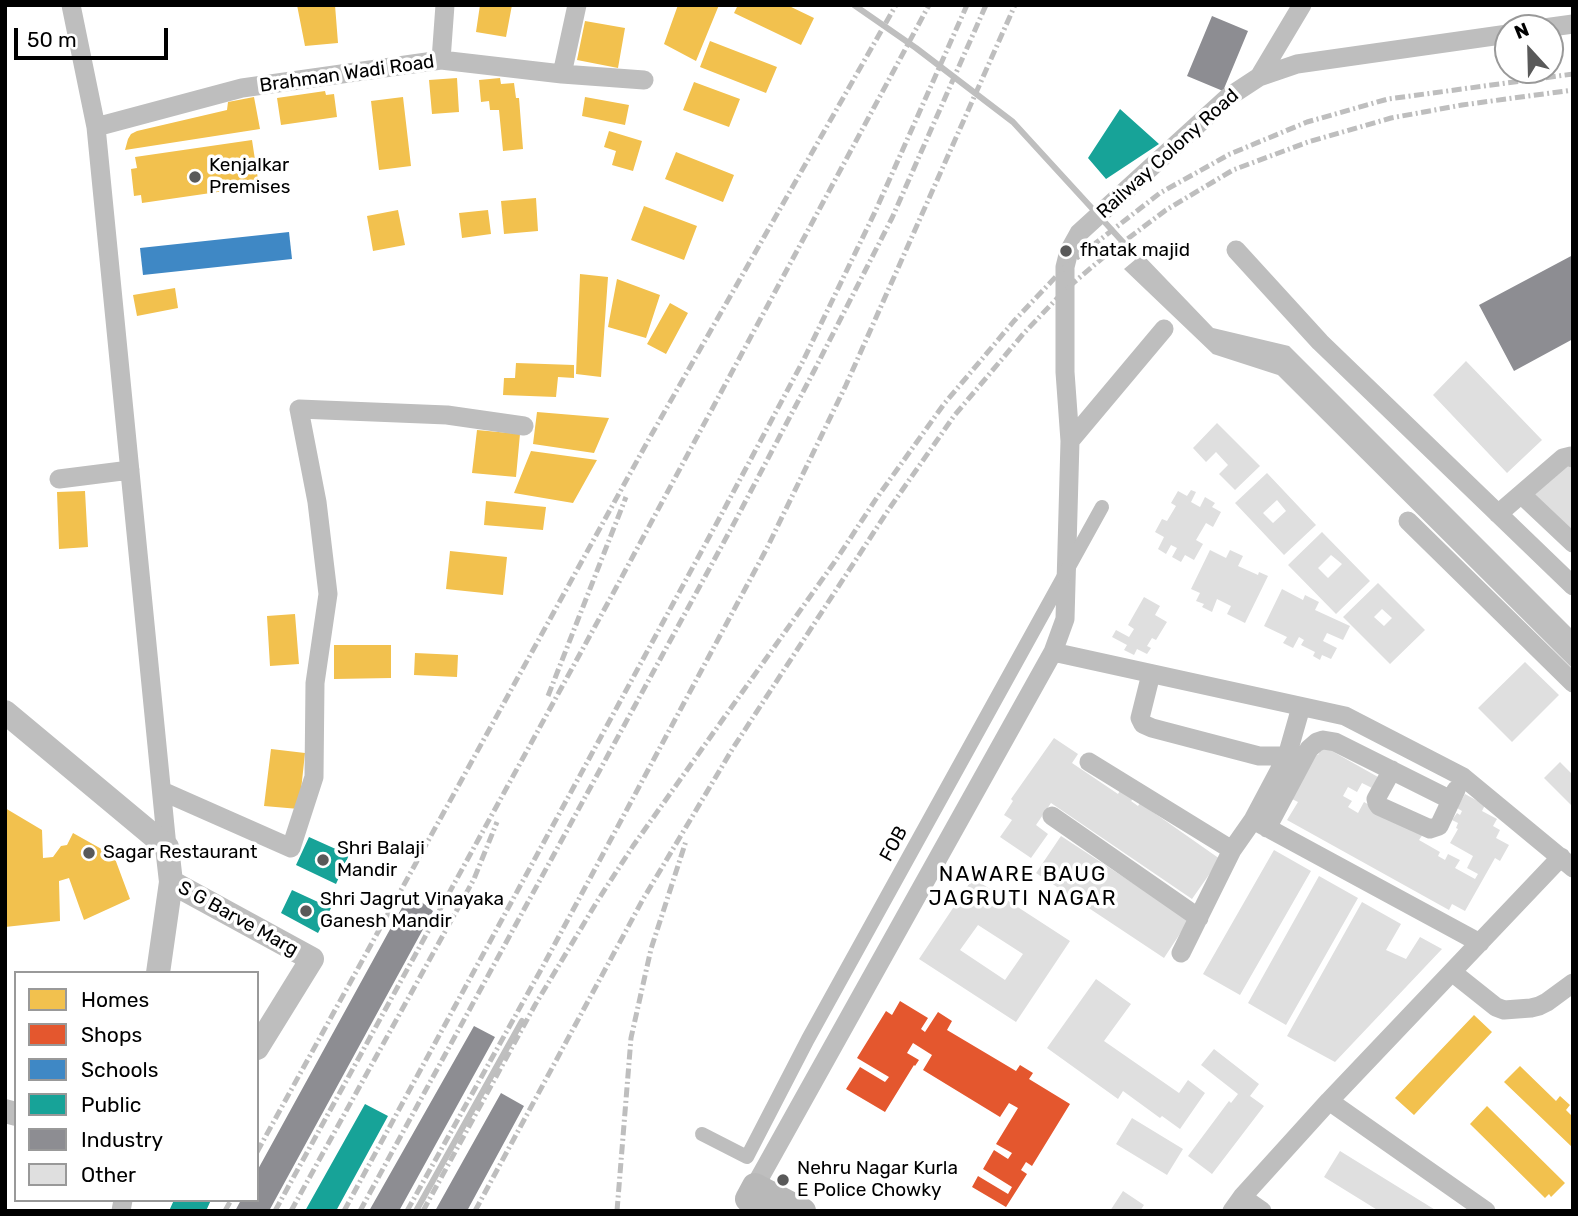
<!DOCTYPE html>
<html>
<head>
<meta charset="utf-8">
<style>
	body { margin:0 }
	#map { position:relative; width:1578px; height:1216px; overflow:hidden; background:#fff; font-family:Rubik,sans-serif }
	canvas { display:block }
	.frame { position:absolute; inset:0; border:7px solid #000; pointer-events:none }
	.legend { position:absolute; left:14px; top:971px; width:245px; height:231px; box-sizing:border-box; background:#fff; border:2px solid #999; margin:0; padding:9px 12px; list-style:none; font-size:21px; color:#000 }
	.legend li { display:flex; align-items:center; gap:14px; height:35px }
	.legend b { width:35px; border:2px solid #999 }
	.north { position:absolute; left:1494px; top:14px; width:70px; height:70px; box-sizing:border-box; background:#fff; border:2px solid #999; border-radius:50%; rotate:338deg; font-size:19px; font-weight:700; line-height:28px; text-align:center; color:#000 }
	.north::after { content:''; display:block; margin:auto; width:24px; height:32px; background:#595959; clip-path:polygon(50% 0,100% 100%,50% 72%,0 100%) }
	.scale { position:absolute; left:14px; top:28px; width:154px; height:32px; box-sizing:border-box; border:4px solid #000; border-top:0; padding-left:9px; font-size:21px; line-height:24px; white-space:nowrap; color:#000; -webkit-text-stroke:5px #fff; paint-order:stroke }
</style>
</head>
<body>
<div id="map">
<canvas width="1578" height="1216"></canvas>
<div class="frame"></div>
<ul class="legend">
<li><b style="height:19px;background:#f2c14e"></b>Homes</li>
<li><b style="height:19px;background:#e4572e"></b>Shops</li>
<li><b style="height:19px;background:#3f88c5"></b>Schools</li>
<li><b style="height:19px;background:#17a398"></b>Public</li>
<li><b style="height:19px;background:#8d8d92"></b>Industry</li>
<li><b style="height:19px;background:#dfdfdf"></b>Other</li>
</ul>
<div class="north">N</div>
<div class="scale">50 m</div>
</div>
<script>
const c = document.querySelector('canvas').getContext('2d');
c.lineJoin = 'round';
function fillPath(path, color) {
  c.fillStyle = color;
  c.fill(path, 'evenodd');
}
function shape(rows) {
  const path = new Path2D();
  for (const r of rows) {
    path.moveTo(r[0], r[1]);
    for (let i = 2; i < r.length; i += 2) path.lineTo(r[i], r[i + 1]);
  }
  return path;
}
function strokePath(path, color, width, dash) {
  c.strokeStyle = color;
  c.lineWidth = width;
  c.lineCap = dash ? 'butt' : 'round';
  c.setLineDash(dash || []);
  c.stroke(path);
}
function label(font, color, halo, rows, align = 'center') {
  c.font = font + ' Rubik,sans-serif';
  c.lineWidth = 7;
  c.setLineDash([]);
  c.textBaseline = 'middle';
  c.strokeStyle = halo;
  c.fillStyle = color;
  for (const [text, x, y, turn = 0] of rows) {
    c.save();
    c.translate(x, y);
    c.rotate((+turn || 0) * Math.PI / 180);
    c.textAlign = isNaN(turn) ? turn : align;
    if (halo) c.strokeText(text, 0, 0);
    c.fillText(text, 0, 0);
    c.restore();
  }
}
const water = shape([
	[1142,254,1213,328,1289,346,1573,630,1573,669,1278,375,1213,354,1124,269]
]);
const homes = shape([
	[297,5,335,5,338,43,305,46],
	[480,5,512,5,506,37,476,32],
	[678,5,719,5,696,61,664,44],
	[738,5,787,5,814,18,801,45,734,13],
	[585,21,625,28,618,68,577,60],
	[710,41,777,67,766,93,700,67],
	[457,78,459,112,432,114,429,80],
	[500,78,501,84,514,83,516,98,519,98,523,149,503,151,499,110,490,110,489,101,481,102,479,80],
	[694,82,740,99,729,127,683,110],
	[325,91,326,95,334,94,337,117,281,125,277,98],
	[254,97,260,129,125,150,128,139,131,134,137,131,227,110,228,102],
	[403,97,411,166,379,170,371,101],
	[585,97,629,105,625,125,582,116],
	[609,131,642,141,633,171,612,165,616,151,604,147],
	[252,140,259,186,142,203,141,195,134,196,131,169,137,168,135,157],
	[676,152,734,175,723,202,665,179],
	[536,198,538,231,504,234,501,201],
	[644,206,697,226,684,260,631,240],
	[398,210,405,245,373,251,367,216],
	[488,210,491,234,462,238,459,213],
	[580,274,608,277,601,377,576,374],
	[617,279,660,295,646,338,608,327],
	[175,288,178,308,137,316,133,295],
	[670,303,688,313,666,354,647,344],
	[516,363,574,365,574,378,558,377,556,397,503,395,504,378,515,378],
	[537,412,609,418,594,453,533,444],
	[477,430,520,434,516,477,472,473],
	[531,451,597,460,573,503,514,493],
	[85,491,88,547,59,549,57,492],
	[486,501,546,507,543,530,484,525],
	[450,551,507,557,503,595,446,589],
	[295,614,299,664,270,666,267,616],
	[334,645,391,645,391,678,334,679],
	[415,653,458,655,457,677,414,675],
	[271,749,305,753,299,809,264,806],
	[5,808,42,830,43,858,53,857,61,846,67,845,73,833,114,856,130,899,84,920,69,878,59,881,60,921,5,927],
	[1474,1015,1492,1032,1414,1115,1395,1098],
	[1520,1066,1556,1101,1560,1096,1570,1105,1566,1110,1573,1117,1573,1148,1504,1082],
	[1487,1106,1565,1183,1551,1197,1549,1194,1545,1198,1470,1124]
]);
const shops = shape([
	[900,1001,928,1018,921,1029,925,1032,938,1012,952,1021,947,1030,1016,1071,1020,1065,1033,1073,1029,1079,1070,1104,1032,1166,1026,1162,1021,1170,1027,1174,1006,1207,972,1187,978,1176,1008,1194,1012,1187,983,1169,994,1150,1008,1159,1012,1153,996,1144,1018,1108,1009,1103,1000,1117,923,1070,932,1055,913,1043,907,1053,919,1060,915,1066,914,1065,885,1112,846,1089,860,1067,885,1082,889,1077,857,1058,886,1011,892,1015]
]);
const schools = shape([
	[289,232,292,259,143,275,140,248]
]);
const public = shape([
	[1120,109,1159,144,1106,179,1088,158],
	[309,837,349,855,336,884,296,865],
	[292,890,331,908,318,933,281,913],
	[365,1104,388,1116,336,1211,305,1211],
	[174,1200,211,1200,206,1211,169,1211]
]);
const industry = shape([
	[1212,16,1248,31,1223,91,1187,76],
	[1573,255,1573,339,1514,371,1479,305],
	[410,893,433,911,269,1211,235,1211,241,1200,257,1200,257,1171],
	[474,1026,495,1037,399,1211,369,1211],
	[501,1093,524,1106,467,1211,435,1211]
]);
const stream = shape([
	[854,5,916,48,1013,122,1143,264],
	[416,1211,522,1021]
]);
const building = shape([
	[1466,361,1542,440,1507,473,1433,395],
	[1217,423,1260,466,1235,490,1219,474,1228,465,1216,452,1206,462,1193,448],
	[1567,462,1573,468,1573,534,1532,495],
	[1267,473,1316,525,1284,555,1235,503],
	[1277,500,1286,511,1273,523,1263,513],
	[1191,490,1196,492,1191,502,1200,507,1205,497,1215,503,1212,507,1221,512,1213,527,1206,523,1196,540,1203,544,1194,560,1185,555,1181,562,1172,557,1177,548,1171,545,1166,554,1158,549,1164,537,1155,532,1162,519,1167,521,1176,506,1171,503,1178,491,1187,496],
	[1322,532,1370,581,1336,614,1288,565],
	[1331,555,1342,564,1328,578,1318,568],
	[1210,550,1226,558,1230,550,1243,556,1238,566,1258,575,1259,572,1268,576,1245,623,1227,614,1231,606,1217,599,1212,612,1202,607,1204,604,1196,601,1200,593,1191,589],
	[1378,583,1425,630,1390,664,1343,617],
	[1382,609,1392,618,1384,626,1374,617],
	[1282,589,1303,600,1305,595,1319,602,1315,610,1350,626,1343,640,1327,633,1323,641,1337,648,1331,659,1322,655,1320,660,1313,656,1315,652,1301,645,1304,640,1299,637,1293,648,1283,643,1287,637,1264,626],
	[1144,597,1160,606,1155,615,1167,622,1156,640,1152,638,1147,646,1151,648,1147,654,1137,649,1134,655,1124,650,1127,645,1112,637,1116,630,1129,637,1134,629,1128,625],
	[1525,662,1559,695,1512,742,1478,708],
	[1054,738,1078,754,1072,763,1118,794,1121,789,1134,798,1131,801,1138,806,1140,803,1220,859,1192,899,1051,803,1036,825,1048,834,1031,858,1000,837,1012,820,1004,815,1013,801,1011,799],
	[1323,746,1378,777,1372,788,1362,783,1357,792,1348,787,1343,796,1352,801,1348,807,1358,813,1364,802,1423,834,1419,840,1440,852,1438,856,1445,860,1448,854,1460,860,1455,868,1475,879,1478,874,1467,868,1473,856,1450,843,1458,829,1456,828,1458,823,1452,820,1457,813,1460,815,1462,811,1457,808,1465,794,1485,805,1482,811,1497,819,1493,826,1500,830,1496,838,1509,845,1500,861,1495,858,1465,911,1452,904,1449,910,1287,820,1298,802,1292,799,1312,752,1318,755],
	[1560,762,1573,775,1573,807,1544,778],
	[1061,836,1189,920,1164,958,1036,873],
	[1274,850,1311,871,1240,995,1203,974],
	[1319,876,1358,898,1286,1025,1248,1003],
	[973,878,1070,941,1016,1022,919,959],
	[978,925,1023,954,1005,980,960,950],
	[1362,902,1401,924,1386,950,1406,959,1420,937,1442,949,1335,1062,1287,1036],
	[1096,979,1131,1004,1104,1041,1179,1093,1188,1080,1205,1093,1180,1129,1162,1116,1160,1118,1123,1091,1118,1099,1047,1048],
	[1214,1049,1259,1084,1250,1096,1264,1106,1212,1174,1188,1156,1229,1101,1231,1103,1238,1094,1201,1065],
	[1132,1118,1183,1149,1167,1175,1116,1144],
	[1340,1151,1437,1211,1379,1211,1324,1177],
	[1123,1191,1144,1205,1140,1211,1110,1211]
]);
const minor = shape([
	[71,5,96,127,167,847],
	[1544,28,1573,24],
	[441,60,445,5],
	[562,74,577,5],
	[1259,77,1302,5],
	[96,127,242,88,441,60,562,74,644,80],
	[1236,250,1320,342,1573,586],
	[1070,441,1164,329],
	[59,479,130,470],
	[1521,494,1573,543],
	[1498,514,1563,458,1571,456,1573,458],
	[1408,521,1573,683],
	[1053,652,1345,716,1463,777,1573,868],
	[1151,674,1140,718,1143,724,1152,728,1259,756,1287,756],
	[1089,762,1232,850],
	[1392,770,1376,799,1377,803,1379,806,1430,829,1439,826,1456,790],
	[162,791,291,848,314,777,315,683,328,594,317,502,299,409,447,415,524,426],
	[1052,816,1199,918],
	[1253,820,1480,943],
	[1267,828,1309,749,1317,742,1323,740,1335,742,1451,800],
	[1181,953,1232,850,1253,820,1287,756,1301,707],
	[1452,972,1496,1007,1504,1010,1531,1008,1539,1006,1547,1002,1573,983],
	[1329,1101,1486,1211],
	[755,1186,1053,652,1065,619,1070,441,1065,372,1065,267,1069,251,1079,233,1227,98,1259,77,1297,64,1508,34],
	[1242,1197,1262,1211],
	[121,1211,123,1200],
	[1232,1211,1242,1197,1329,1101,1561,857]
]);
const tertiary = shape([
	[5,712,167,847,171,882,158,973],
	[171,882,312,959,257,1048],
	[5,1111,16,1114]
]);
const secondary = shape([
	[770,1211,748,1199,755,1186,803,1211]
]);
const rail = shape([
	[548,696,626,497],
	[257,1152,649,439,896,5],
	[225,1211,231,1200],
	[275,1211,610,599,929,5],
	[291,1211,474,879,497,822],
	[344,1211,720,517,803,361,875,212,967,5],
	[360,1211,732,527,815,369,892,218,986,5],
	[407,1211,543,966,767,548,846,385,1015,5],
	[423,1211,535,1005,598,900,633,846,836,560,876,499,944,404,1014,321,1065,267,1160,193,1230,154,1307,122,1388,99,1573,74],
	[475,1211,642,901,733,748,889,509,954,416,1024,333,1065,290,1106,255,1166,210,1233,170,1308,142,1391,118,1462,105,1573,90],
	[617,1211,631,1038,651,949,686,841]
]);
const pedestrianBridge = shape([
	[702,1134,747,1157,808,1039,1102,507]
]);
const markers = [
	[195,177,7,"#595959"],
	[1066,251,7,"#595959"],
	[89,853,7,"#595959"],
	[323,860,7,"#595959"],
	[306,911,7,"#595959"],
	[783,1180,7,"#595959"]
];
const streetNames = [
	["Brahman Wadi Road",347,74,-8],
	["Railway Colony Road",1168,154,-42],
	["FOB",894,844,-61],
	["S G Barve Marg",238,919,29]
];
const poiNames = [
	["Kenjalkar",209,166],
	["Premises",209,188],
	["fhatak majid",1080,251],
	["Shri Balaji",337,849],
	["Mandir",337,871],
	["Sagar Restaurant",103,853],
	["Shri Jagrut Vinayaka",320,900],
	["Ganesh Mandir",320,922],
	["Nehru Nagar Kurla",797,1169],
	["E Police Chowky",797,1191]
];
const neighbourhoodNames = [
	["NAWARE BAUG",1023,875],
	["JAGRUTI NAGAR",1023,899]
];
fillPath(water, '#bfbfbf');
fillPath(homes, '#f2c14e');
fillPath(shops, '#e4572e');
fillPath(schools, '#3f88c5');
fillPath(public, '#17a398');
fillPath(industry, '#8d8d92');
strokePath(stream, '#bfbfbf', 6);
fillPath(building, '#dfdfdf');
strokePath(minor, '#bebebe', 19);
strokePath(tertiary, '#bebebe', 24);
strokePath(secondary, '#b8b8b8', 26);
strokePath(rail, '#bebebe', 5, [10, 3.5, 2, 3.5]);
strokePath(pedestrianBridge, '#bebebe', 14);
for (const [x, y, r, color] of markers) {
  const dot = new Path2D();
  dot.arc(x, y, r, 0, 2 * Math.PI);
  c.fillStyle = color;
  c.fill(dot);
  strokePath(dot, '#fff', 2.5);
}
label('19px', '#000', '#fff', streetNames);
label('19px', '#000', '#fff', poiNames, 'left');
c.letterSpacing = '2px';
label('21px', '#000', '#fff', neighbourhoodNames);
c.letterSpacing = '0px';
</script>
</body>
</html>
